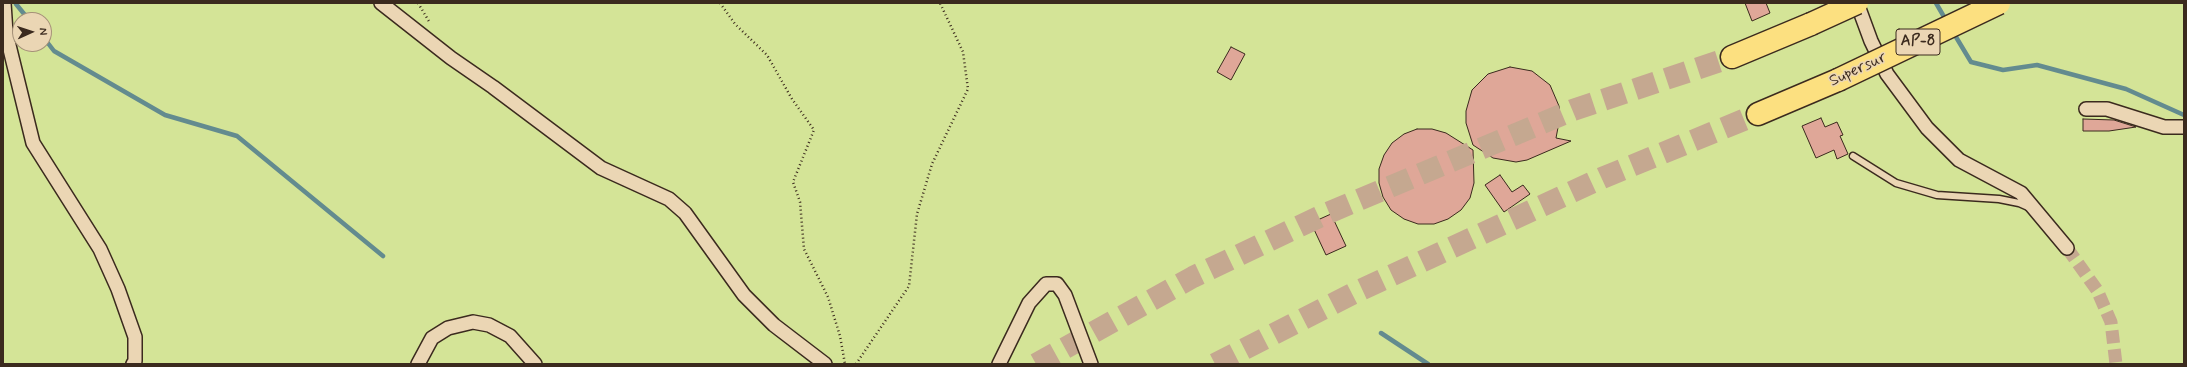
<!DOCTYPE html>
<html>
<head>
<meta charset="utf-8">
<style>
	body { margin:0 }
	#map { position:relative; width:2187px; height:367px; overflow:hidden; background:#e7c8ac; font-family:Mynerve,sans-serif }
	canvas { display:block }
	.frame { position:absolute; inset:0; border:4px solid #3b2a1e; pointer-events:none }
	.north { position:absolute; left:12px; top:12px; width:40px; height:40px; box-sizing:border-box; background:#ebd6b4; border:1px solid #a59178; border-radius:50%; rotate:87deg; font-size:11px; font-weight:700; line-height:16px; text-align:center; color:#3b2a1e }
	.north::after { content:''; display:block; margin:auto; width:14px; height:18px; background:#3b2a1e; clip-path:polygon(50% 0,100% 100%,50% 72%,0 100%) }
</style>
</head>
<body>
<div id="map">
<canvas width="2187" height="367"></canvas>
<div class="frame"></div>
<div class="north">N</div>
</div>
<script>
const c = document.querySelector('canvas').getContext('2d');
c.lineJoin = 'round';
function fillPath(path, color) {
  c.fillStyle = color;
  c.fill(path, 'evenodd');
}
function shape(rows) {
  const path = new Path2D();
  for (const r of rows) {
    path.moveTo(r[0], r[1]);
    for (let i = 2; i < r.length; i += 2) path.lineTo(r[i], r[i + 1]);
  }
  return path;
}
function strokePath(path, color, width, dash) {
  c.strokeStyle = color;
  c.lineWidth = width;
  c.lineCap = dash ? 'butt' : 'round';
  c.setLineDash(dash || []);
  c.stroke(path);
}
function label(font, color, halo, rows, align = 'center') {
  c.font = font + ' Mynerve,sans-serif';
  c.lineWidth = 3;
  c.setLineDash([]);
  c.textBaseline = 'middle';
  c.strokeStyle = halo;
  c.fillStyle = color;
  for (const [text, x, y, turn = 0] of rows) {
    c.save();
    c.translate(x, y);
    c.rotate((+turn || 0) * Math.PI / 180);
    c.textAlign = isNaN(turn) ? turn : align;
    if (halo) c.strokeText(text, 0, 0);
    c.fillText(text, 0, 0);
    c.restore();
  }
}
const green = shape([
	[3,3,2184,3,2184,364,3,364],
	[20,20,44,20,44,44,20,44]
]);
const stream = shape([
	[1936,3,1947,22],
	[16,4,29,20],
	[1953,32,1971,62,2003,70,2037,65,2126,89,2184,115],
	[44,38,54,51,165,115,237,136,383,256],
	[1381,333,1428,364]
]);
const building = shape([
	[1745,3,1766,3,1770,13,1752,21,1745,3],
	[1231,47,1245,54,1231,80,1217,72,1231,47],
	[1510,67,1532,71,1550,85,1559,106,1560,117,1556,138,1571,141,1527,160,1516,162,1493,158,1473,145,1466,123,1466,111,1472,90,1488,74,1510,67],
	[1821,118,1825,127,1837,122,1843,135,1840,136,1848,154,1837,159,1834,150,1816,158,1802,126,1821,118],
	[2083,119,2114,120,2136,127,2109,131,2083,131,2083,119],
	[1417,129,1432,129,1446,133,1473,150,1474,183,1470,198,1461,210,1448,219,1434,224,1418,224,1404,219,1391,210,1383,197,1379,183,1379,169,1384,155,1392,143,1404,134,1417,129],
	[1500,175,1512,192,1523,185,1530,194,1504,212,1485,185,1500,175],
	[1331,214,1346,246,1326,255,1311,223,1331,214]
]);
const streetTunnel = shape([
	[2067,248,2097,290,2111,322,2116,364]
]);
const highwayTunnel = shape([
	[1036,364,1193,277,1323,215,1573,110,1732,57],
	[1215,364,1356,292,1602,178,1758,114]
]);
const path = shape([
	[418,3,430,23],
	[720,3,735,24,767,55,792,99,814,130,793,182,800,202,804,249,828,297,840,336,845,364],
	[856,364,909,286,917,214,932,164,968,89,963,52,940,3]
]);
const lane = shape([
	[1853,156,1896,183,1937,195,1999,199,2019,203,2028,207]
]);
const street = shape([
	[4,3,6,33,33,143,100,249,118,289,135,337,135,361,133,364],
	[381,3,451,58,493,87,601,168,669,199,685,213,744,295,774,325,825,364],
	[1857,3,1871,41,1887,74,1927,128,1959,160,2021,193,2067,248],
	[2086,109,2107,109,2164,127,2184,127],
	[418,364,432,338,448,328,473,322,489,325,510,336,535,364],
	[999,364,1029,303,1046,284,1057,284,1065,295,1091,364]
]);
const highway = shape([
	[1732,57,1811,24],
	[1758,114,1838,80]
]);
const highwayBridge = shape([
	[1811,24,1857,3],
	[1838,80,1999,3]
]);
const shields = [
	[1918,42,44]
];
const shieldNames = [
	["AP-8",1918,42]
];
const streetNames = [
	["Supersur",1858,70,-25]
];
fillPath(green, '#d4e497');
strokePath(stream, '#638b8f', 4.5);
fillPath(building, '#dfa798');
strokePath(building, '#3b2a1e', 1);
strokePath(streetTunnel, '#c5a890', 13, [13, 6]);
strokePath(highwayTunnel, '#c5a890', 22, [22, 11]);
strokePath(lane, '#3b2a1e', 9);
strokePath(street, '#3b2a1e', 16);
strokePath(highway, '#3b2a1e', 25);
strokePath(path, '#3b2a1e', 2.5, [1, 3]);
strokePath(lane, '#ebd6b4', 6);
strokePath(street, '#ebd6b4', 13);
strokePath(highway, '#fce080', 22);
strokePath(highwayBridge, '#3b2a1e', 25, []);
strokePath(highwayBridge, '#fce080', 22);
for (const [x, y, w] of shields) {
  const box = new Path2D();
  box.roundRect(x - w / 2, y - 13, w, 26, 3);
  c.fillStyle = '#ebd6b4';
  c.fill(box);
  strokePath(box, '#3b2a1e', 1);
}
label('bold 15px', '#3b2a1e', null, shieldNames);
label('16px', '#3b2a1e', '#ebd6b4', streetNames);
</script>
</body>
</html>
